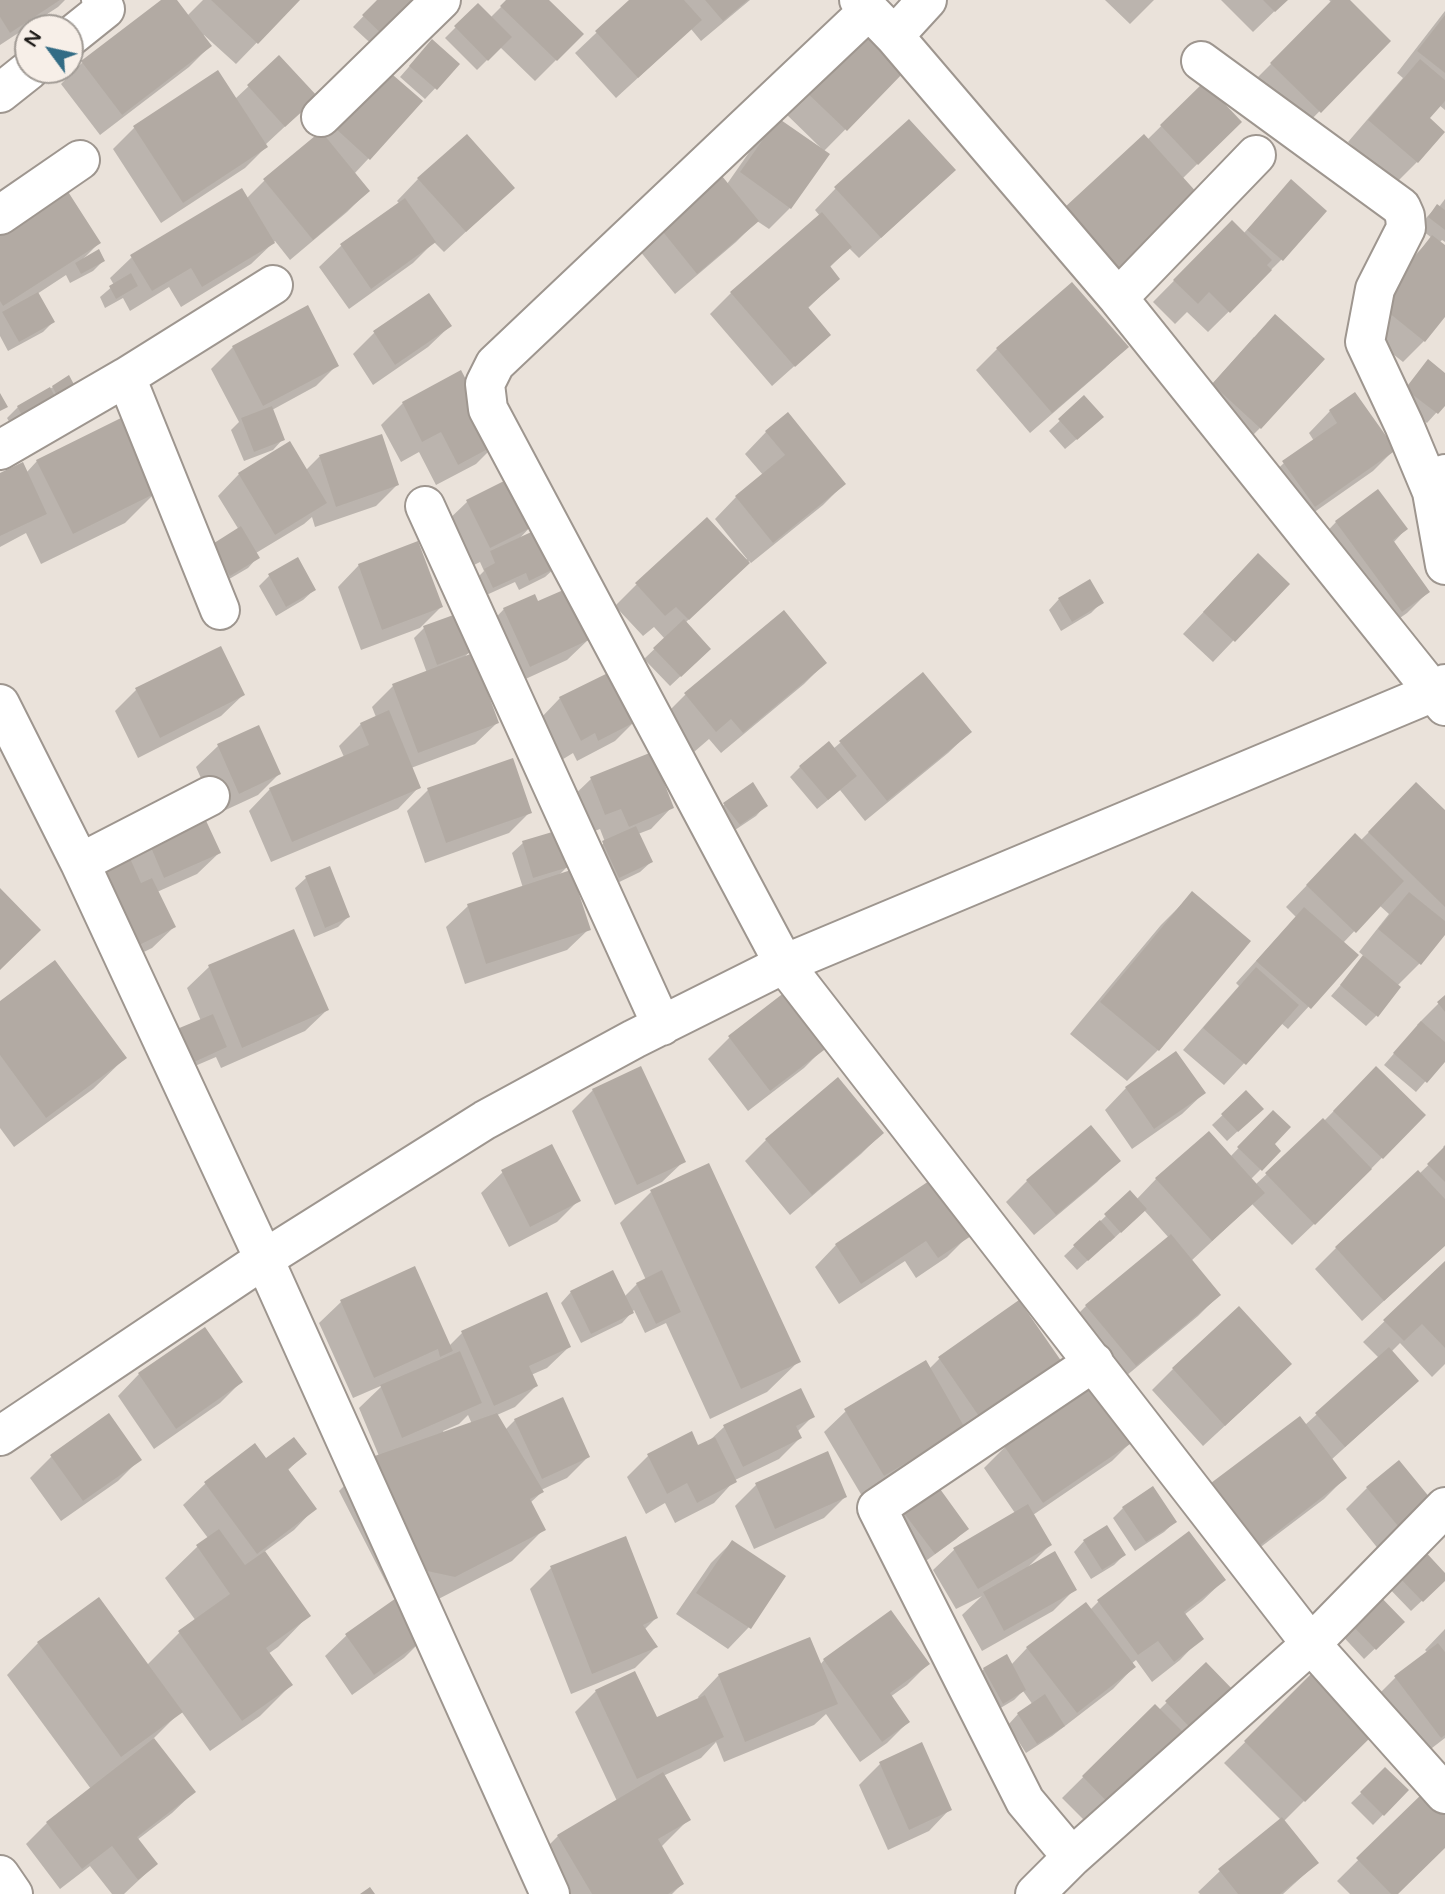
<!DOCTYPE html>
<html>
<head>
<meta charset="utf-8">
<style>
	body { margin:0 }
	#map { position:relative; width:1445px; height:1894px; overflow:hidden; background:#eae2da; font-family:"Varela Round",sans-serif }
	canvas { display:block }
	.north { position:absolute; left:14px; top:14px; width:70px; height:70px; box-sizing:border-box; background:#f7efe8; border:2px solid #a29c96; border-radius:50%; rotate:303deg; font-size:19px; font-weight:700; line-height:28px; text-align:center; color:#221f1c }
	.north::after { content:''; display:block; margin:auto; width:24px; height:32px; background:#336c85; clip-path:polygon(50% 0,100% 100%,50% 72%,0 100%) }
</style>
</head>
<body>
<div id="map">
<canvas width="1445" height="1894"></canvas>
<div class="north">N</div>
</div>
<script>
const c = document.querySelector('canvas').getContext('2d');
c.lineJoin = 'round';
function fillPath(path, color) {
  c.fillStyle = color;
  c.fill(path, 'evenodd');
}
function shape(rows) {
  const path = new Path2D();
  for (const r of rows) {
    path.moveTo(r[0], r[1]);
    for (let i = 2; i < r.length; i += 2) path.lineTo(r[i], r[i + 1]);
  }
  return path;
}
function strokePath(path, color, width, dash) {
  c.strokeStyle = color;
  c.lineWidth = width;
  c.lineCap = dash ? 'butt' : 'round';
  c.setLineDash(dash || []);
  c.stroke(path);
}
const shadow = shape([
	[0,0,65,0,58,7,0,45],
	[164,0,175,0,187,16,203,0,298,0,236,64,204,35,203,36,210,46,189,67,100,135,61,84,82,63],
	[379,0,409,0,379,51,353,27],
	[508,0,547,0,582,34,535,81,500,47,477,70,445,38,478,5,490,18],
	[631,0,750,0,701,41,691,29,616,98,575,53],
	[1105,0,1154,0,1130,24],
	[1221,0,1286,0,1253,32],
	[1329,0,1348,0,1389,41,1298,133,1250,85,1332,3],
	[1445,11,1445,110,1439,105,1427,118,1417,162,1396,183,1348,142,1403,78,1397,73],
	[861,31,903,71,823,152,790,208,769,229,757,221,736,242,675,294,635,245,727,184,757,141,778,120,821,148,783,111],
	[422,52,458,64,425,99,400,77],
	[279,58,294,118,265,145,266,147,245,168,161,223,113,149,134,128,235,99],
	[1204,84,1240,122,1182,179,1176,216,1097,288,1044,230,1147,140],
	[365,92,369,158,354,174,368,191,347,212,290,260,275,241,251,264,181,307,169,287,130,311,123,298,105,308,100,297,114,285,110,278,132,257,246,199,264,181,321,133,324,138],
	[418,179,513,188,444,252,434,242,413,263,349,309,319,267,341,246,400,204,397,201],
	[1291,182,1324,211,1281,260,1208,332,1187,312,1175,324,1153,302,1232,222,1243,234],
	[836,188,932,191,859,258,849,248,829,268,838,279,807,309,829,335,772,386,710,314,731,293,820,216,815,210],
	[1445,199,1445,242,1442,240,1439,243,1445,247,1445,314,1424,341,1403,362,1358,326,1411,259,1432,238,1419,228,1427,217,1437,206,1439,207],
	[0,230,99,243,82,260,103,261,93,271,70,283,66,275,37,294,53,322,43,332,8,351,0,336],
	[1072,284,1126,347,1105,368,1030,433,976,370,997,349],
	[429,295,450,326,428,347,373,385,353,354,374,333],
	[307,307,337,365,316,386,272,410,283,439,273,450,244,461,231,430,239,422,211,369,233,347],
	[1254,337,1260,428,1239,449,1192,407],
	[1428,362,1445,375,1445,403,1427,423,1396,400],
	[460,372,497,443,476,464,436,485,419,452,401,462,381,425,403,403],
	[69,378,49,411,15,432,7,418,18,407],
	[1084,398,1091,427,1065,449,1049,431],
	[1330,411,1394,450,1373,471,1293,527,1262,484,1284,463,1314,441,1309,433],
	[788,415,844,484,823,505,751,563,749,561,685,623,699,659,670,686,644,659,665,639,654,627,643,636,615,606,636,585,745,561,747,559,715,519,736,497,763,475,745,454,766,432],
	[381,436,397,485,376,506,315,527,312,517,304,524,256,553,258,557,248,568,219,585,202,557,239,530,218,496,239,474,306,470,319,457],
	[37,461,156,492,125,523,41,564,26,533,0,547,0,475,26,473],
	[509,480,532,525,519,539,556,567,545,577,519,590,515,582,482,597,474,581,484,571,480,562,468,568,445,523,467,502],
	[1336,522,1406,529,1393,543,1428,592,1407,613,1380,632,1315,544],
	[359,565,441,607,420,628,361,650,338,587],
	[269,576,314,590,303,600,276,616,259,586],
	[1236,577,1287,584,1213,662,1183,634],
	[1059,599,1101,603,1091,613,1061,631,1049,610],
	[536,604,589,639,567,660,508,687,483,631,504,609],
	[424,628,470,651,462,660,497,723,475,744,411,768,419,787,398,809,271,862,249,811,270,789,344,757,339,746,361,724,376,717,372,707,393,686,427,673,414,638],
	[825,663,804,684,721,753,709,739,694,752,664,716,685,695],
	[136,690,243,695,221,716,138,758,115,711],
	[560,698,636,720,615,741,577,761,573,753,560,761,539,720],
	[258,728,279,774,258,795,217,814,196,767,218,746],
	[970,732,948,753,865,821,840,790,817,809,790,777,800,767,833,749,840,743],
	[651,754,672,807,651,829,638,834,651,862,640,872,609,887,593,853,605,842,600,829,584,835,569,800,591,779],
	[1416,785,1445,813,1445,933,1419,964,1397,986,1376,1016,1366,1026,1331,996,1365,957,1359,952,1389,914,1379,905,1343,943,1356,955,1288,1029,1281,1023,1224,1085,1183,1050,1239,986,1236,983,1296,917,1286,907,1334,857,1360,841],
	[428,790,530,812,509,833,425,863,407,811],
	[725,804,766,805,756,816,729,834,714,814],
	[148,839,219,853,197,874,157,892,174,927,152,948,111,968,76,893],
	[523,843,567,867,559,875,589,929,567,950,465,984,446,927,468,906,523,888,512,853],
	[329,869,348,917,338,927,314,937,295,888,306,878],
	[1192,894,1249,941,1158,1050,1127,1081,1070,1034,1161,925],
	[293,931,327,1010,305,1031,221,1068,216,1057,181,1072,201,1021,187,988,209,967],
	[784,994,825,1047,804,1068,748,1111,708,1059,729,1038],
	[1445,997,1445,1059,1416,1092,1384,1065,1418,1026,1417,1025],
	[0,1003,125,1058,93,1089,14,1147,0,1128],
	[1176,1054,1204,1093,1182,1114,1132,1149,1105,1110,1126,1088],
	[1376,1068,1424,1115,1361,1179,1292,1245,1252,1204,1191,1261,1219,1295,1198,1316,1114,1386,1065,1327,1086,1306,1169,1238,1144,1210,1110,1242,1109,1241,1077,1270,1064,1256,1130,1193,1136,1200,1156,1179,1230,1157,1273,1112,1272,1144,1279,1151,1250,1180,1255,1185,1324,1121],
	[593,1090,684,1161,662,1182,615,1205,572,1111],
	[1246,1093,1251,1119,1227,1141,1212,1125],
	[882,1133,861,1154,790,1215,745,1161,766,1140],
	[1445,1145,1445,1245,1362,1321,1315,1269,1336,1248,1419,1174,1445,1149,1443,1147],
	[1118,1160,1097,1182,1034,1235,1006,1202,1027,1181],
	[503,1172,578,1201,557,1222,509,1247,481,1193],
	[651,1192,799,1361,767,1392,710,1419,666,1323,645,1333,634,1310,622,1323,581,1343,561,1303,571,1292,624,1297,637,1284,646,1280,620,1223],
	[968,1236,947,1257,916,1278,905,1261,839,1304,815,1267,836,1245],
	[1445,1263,1445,1364,1432,1377,1400,1343,1391,1352,1395,1402,1331,1460,1345,1478,1324,1499,1237,1565,1191,1505,1212,1484,1305,1425,1379,1358,1363,1342],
	[415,1268,449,1346,462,1333,569,1347,547,1368,531,1375,536,1386,515,1407,497,1415,505,1430,515,1420,588,1457,567,1478,541,1490,542,1492,530,1503,544,1529,512,1561,423,1607,425,1637,404,1658,352,1695,325,1656,347,1635,395,1600,339,1491,370,1460,379,1456,359,1408,383,1385,353,1398,319,1323,341,1302],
	[468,1415,472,1424,444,1433,443,1431,459,1424],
	[1018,1303,1062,1365,942,1449,862,1496,824,1432,846,1411,929,1369,939,1359],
	[1173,1369,1269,1385,1203,1446,1152,1390],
	[139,1374,241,1382,220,1403,154,1449,118,1396],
	[109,1416,139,1460,118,1481,61,1521,30,1478,51,1457],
	[813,1416,797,1432,800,1438,779,1459,735,1480,714,1503,675,1523,665,1503,646,1514,627,1477,648,1456,697,1447,709,1441,724,1427],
	[1134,1439,1112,1461,1033,1515,1050,1545,1028,1567,1075,1589,1053,1611,982,1651,962,1615,982,1596,956,1609,933,1570,955,1549,1015,1513,984,1468,1005,1447],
	[255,1446,266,1461,305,1454,287,1471,315,1508,294,1530,264,1552,309,1615,278,1647,268,1654,291,1685,260,1716,210,1751,181,1711,153,1739,194,1792,172,1813,137,1840,156,1864,124,1894,112,1894,90,1866,60,1889,26,1844,47,1823,91,1789,7,1675,38,1643,147,1665,179,1633,196,1621,165,1578,197,1547,208,1538,183,1505,205,1484],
	[756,1485,845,1497,824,1518,754,1549,735,1506],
	[1367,1488,1433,1504,1380,1551,1346,1509],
	[1123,1508,1175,1522,1164,1532,1135,1551,1113,1518],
	[901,1509,966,1529,956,1539,923,1563,891,1519],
	[1188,1534,1224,1580,1202,1601,1184,1615,1201,1638,1180,1660,1152,1682,1136,1660,1131,1664,1134,1667,1113,1689,1052,1736,1026,1753,1008,1725,1018,1714,1033,1705,1023,1691,1014,1700,992,1713,974,1679,984,1669,1011,1665,1027,1648,1090,1610,1098,1602],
	[1084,1541,1124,1555,1114,1565,1091,1579,1074,1552],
	[732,1542,749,1627,728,1649,676,1614,711,1563],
	[1421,1550,1445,1576,1445,1579,1411,1611,1385,1584],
	[551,1568,656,1618,644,1630,656,1647,635,1668,571,1694,530,1589],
	[1375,1593,1403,1622,1364,1659,1337,1630],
	[1445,1629,1445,1738,1419,1758,1374,1699,1396,1677,1428,1653,1425,1650],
	[824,1660,928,1664,907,1685,890,1697,908,1722,887,1743,860,1762,826,1714,814,1725,724,1762,716,1742,701,1758,663,1776,689,1819,661,1847,682,1884,672,1894,542,1894,527,1867,558,1836,617,1801,575,1712,596,1691,657,1720,699,1699,698,1697,719,1675,820,1665],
	[1206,1664,1234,1693,1097,1833,1062,1798,1155,1706,1159,1710],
	[1313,1675,1371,1734,1284,1821,1317,1863,1283,1894,1200,1894,1198,1892,1220,1871,1281,1820,1224,1763],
	[880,1764,950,1809,929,1831,888,1850,859,1785],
	[1385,1770,1407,1790,1373,1825,1351,1803],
	[1425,1794,1445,1814,1445,1846,1396,1894,1350,1894,1337,1881]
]);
const building = shape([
	[0,0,60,0,10,33,0,17],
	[161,0,177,0,212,46,122,115,81,61],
	[211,0,300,0,258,44],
	[377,0,412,0,422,10,390,42,362,15],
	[506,0,549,0,584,34,557,61,500,6],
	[629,0,684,0,702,20,638,78,595,31],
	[705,0,748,0,723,21],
	[1263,0,1288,0,1275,12],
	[1332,0,1350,0,1391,41,1321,113,1270,63],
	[478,3,512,37,488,61,454,26],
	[1445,15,1445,73,1417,51],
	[861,28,905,71,847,131,803,89],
	[432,39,460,64,437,90,409,66],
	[279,55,318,97,285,127,247,85],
	[1420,59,1445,80,1445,101,1430,118,1445,132,1418,163,1368,120],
	[386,69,423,101,370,160,334,127],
	[218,70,268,147,183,203,133,126],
	[1204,82,1242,122,1198,165,1160,125],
	[778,118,830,154,791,209,740,172],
	[909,119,956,170,881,238,834,187],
	[321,131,370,191,313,240,263,179],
	[467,134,515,188,466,232,417,178],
	[1144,134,1199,195,1119,268,1064,208],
	[717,170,759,221,697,274,655,222],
	[1291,179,1327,211,1283,261,1247,230],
	[65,187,101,243,3,306,0,301,0,228],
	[242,188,275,243,202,287,191,268,152,291,130,255],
	[405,198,436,242,371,289,340,244],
	[1437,204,1445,210,1445,230,1428,217],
	[822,212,852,247,830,266,840,279,808,307,831,335,795,367,730,292],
	[1232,220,1272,260,1267,265,1272,270,1230,313,1209,292,1198,304,1173,280],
	[1432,235,1445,245,1445,317,1425,342,1378,304],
	[99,249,105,261,81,274,75,263],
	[131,273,138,286,116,299,109,286],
	[1072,282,1129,347,1052,413,996,348],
	[38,292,55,322,19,342,2,312],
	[429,293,452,326,395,365,373,331],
	[308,305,339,366,263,406,232,346],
	[1275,314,1325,359,1261,429,1212,384],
	[1428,359,1445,373,1445,406,1438,414,1405,389],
	[461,370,499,443,458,465,441,432,422,442,402,402],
	[69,375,79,394,61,403,52,386],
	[50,387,59,404,26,423,17,406],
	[1355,392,1396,450,1315,507,1282,461,1337,423,1329,410],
	[0,393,8,407,0,411],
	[1084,395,1104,417,1077,440,1058,419],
	[272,406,285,440,254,452,241,418],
	[788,412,846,484,773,543,735,496,785,455,765,431],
	[121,418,158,492,73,534,36,460],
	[382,434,399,485,336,507,319,455],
	[290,441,327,503,275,535,238,473],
	[23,462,47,514,0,536,0,473],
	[510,478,534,526,490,548,466,500],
	[1378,489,1408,529,1393,540,1430,592,1402,612,1335,521],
	[707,517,750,563,689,620,676,607,665,616,635,583],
	[241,526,260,558,230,576,211,545],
	[540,528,558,567,529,581,526,573,493,588,484,569,495,563,490,551],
	[418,541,443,607,382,630,358,564],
	[1258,553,1290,584,1235,642,1203,612],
	[298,557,316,590,286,607,268,574],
	[1090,579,1104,603,1072,622,1058,598],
	[568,588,591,639,530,667,503,608,535,594,538,601],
	[784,610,827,663,743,733,731,719,716,732,684,693],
	[459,613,472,652,437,665,423,626],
	[684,619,711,649,681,677,653,648],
	[221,646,245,695,160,738,135,688],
	[473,653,499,723,418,753,392,684],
	[614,670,639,720,598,741,595,733,581,741,559,697],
	[923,672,972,732,887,801,839,741],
	[389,710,421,788,292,842,269,788,369,745,360,723],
	[259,725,281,774,239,794,217,744],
	[829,741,857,776,828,800,799,766],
	[652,752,674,808,629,827,621,809,605,815,590,777],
	[513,758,532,813,446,843,427,788],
	[753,782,768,806,740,825,723,803],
	[1416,782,1445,810,1445,907,1368,832],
	[202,812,221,853,164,878,147,838],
	[636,826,653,862,619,878,602,841],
	[559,830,569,867,533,878,522,841],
	[1355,833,1404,881,1356,933,1306,885],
	[129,856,141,883,152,878,176,927,133,948,96,871],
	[330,866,350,917,325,928,305,876],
	[571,870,591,930,486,964,467,904],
	[0,888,41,930,0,970],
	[1192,891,1251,941,1159,1051,1100,1002],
	[1409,892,1445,921,1445,935,1421,965,1378,929],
	[1304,907,1359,955,1311,1009,1256,961],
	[294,929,329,1010,242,1048,208,965],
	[1363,955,1401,987,1378,1017,1340,985],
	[55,960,127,1058,46,1118,0,1055,0,1001],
	[1256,967,1299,1005,1246,1065,1203,1028],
	[785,992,828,1047,770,1091,728,1036],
	[1445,995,1445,1012,1437,1002],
	[213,1014,227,1047,192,1063,177,1029],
	[1421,1021,1445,1042,1445,1062,1427,1083,1393,1053],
	[1176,1051,1206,1093,1154,1129,1125,1087],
	[641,1066,686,1162,637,1185,592,1089],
	[1376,1066,1426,1115,1383,1159,1333,1111],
	[838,1077,884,1133,812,1195,765,1139],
	[1246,1090,1264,1109,1238,1132,1221,1114],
	[1273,1110,1291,1127,1275,1144,1281,1151,1262,1171,1237,1147],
	[1323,1118,1372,1169,1315,1225,1265,1173],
	[1091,1125,1121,1161,1056,1215,1026,1180],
	[1209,1131,1265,1193,1212,1241,1155,1178],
	[552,1144,581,1201,530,1227,501,1170],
	[1445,1146,1445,1182,1427,1164],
	[709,1163,801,1362,741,1389,650,1190],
	[1418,1170,1445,1199,1445,1246,1384,1301,1335,1247],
	[932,1179,971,1236,938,1258,926,1241,861,1284,835,1244],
	[1130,1190,1147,1209,1121,1233,1104,1214],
	[1100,1220,1115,1237,1088,1261,1073,1245],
	[1171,1234,1221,1295,1136,1366,1085,1305],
	[1445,1261,1445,1348,1422,1324,1404,1341,1383,1320],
	[415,1266,453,1351,440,1357,438,1349,374,1378,340,1300],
	[613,1270,634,1313,591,1334,570,1291],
	[662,1270,681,1312,656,1324,636,1283],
	[547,1292,571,1347,529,1366,538,1386,494,1406,461,1331],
	[1019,1300,1064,1365,983,1422,938,1357],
	[1239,1306,1292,1364,1225,1426,1172,1368],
	[205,1327,243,1382,176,1429,138,1373],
	[1389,1347,1419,1381,1345,1447,1315,1413],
	[460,1351,482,1403,402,1438,380,1385],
	[926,1360,965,1428,884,1476,844,1409],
	[1096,1382,1136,1440,1043,1503,1004,1446],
	[801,1388,815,1417,796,1426,802,1438,743,1467,723,1425],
	[563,1397,590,1457,542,1479,514,1419],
	[109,1413,142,1460,83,1501,50,1455],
	[497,1413,544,1492,530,1499,546,1530,455,1577,427,1571,369,1458],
	[1300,1416,1347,1478,1259,1546,1211,1483],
	[692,1431,698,1445,715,1437,737,1482,697,1503,687,1483,667,1494,647,1454],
	[294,1437,307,1454,288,1469,317,1509,257,1554,204,1482,255,1443,266,1458],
	[828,1451,847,1497,775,1529,755,1483],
	[1399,1460,1435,1504,1402,1531,1366,1487],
	[935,1482,969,1529,935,1554,900,1508],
	[1153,1486,1177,1522,1146,1542,1122,1507],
	[1028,1504,1052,1545,978,1589,953,1548],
	[1107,1525,1126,1555,1102,1570,1083,1540],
	[219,1529,245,1565,265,1551,311,1616,266,1648,293,1685,242,1721,178,1631,230,1594,196,1545],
	[1189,1531,1226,1580,1184,1612,1204,1639,1174,1662,1158,1641,1138,1655,1097,1600],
	[626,1536,658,1618,643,1625,658,1647,592,1674,550,1566],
	[732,1540,786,1576,751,1629,696,1593],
	[1421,1547,1445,1573,1445,1581,1423,1602,1394,1572],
	[1055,1551,1077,1590,1004,1631,983,1592],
	[1375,1591,1405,1622,1376,1650,1346,1619],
	[399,1596,428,1637,374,1675,345,1634],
	[99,1597,183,1712,121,1757,37,1642],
	[1086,1602,1136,1667,1077,1713,1026,1647],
	[891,1610,930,1664,890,1693,910,1722,882,1742,823,1659],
	[810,1637,838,1704,745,1742,718,1674],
	[1438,1643,1445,1652,1445,1735,1441,1738,1394,1676],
	[1007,1654,1026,1690,1003,1704,983,1668],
	[1206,1662,1236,1693,1195,1733,1165,1701],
	[635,1671,657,1717,705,1695,724,1737,637,1779,595,1690],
	[1313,1672,1374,1734,1305,1802,1244,1741],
	[1045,1694,1065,1726,1037,1744,1017,1713],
	[1155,1704,1192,1741,1119,1814,1082,1776],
	[154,1738,196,1792,137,1837,158,1864,138,1880,112,1846,82,1869,46,1822],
	[922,1742,952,1810,909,1830,879,1762],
	[1385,1767,1409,1790,1384,1816,1360,1792],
	[663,1772,691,1820,658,1839,684,1884,668,1894,592,1894,557,1835],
	[1425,1791,1445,1811,1445,1848,1398,1894,1391,1894,1356,1858],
	[1282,1817,1319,1863,1280,1894,1238,1894,1218,1869],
	[370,1887,375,1894,360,1894]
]);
const minor = shape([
	[859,0,894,36,1118,298,1445,706],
	[868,11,495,364,485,384,488,409,784,964,1311,1644,1445,1794],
	[894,36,927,0],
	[70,37,105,9,101,0],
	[1201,61,1401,207,1405,216,1406,228,1375,289,1365,342,1404,425,1432,492,1445,474],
	[0,93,29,70],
	[321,117,441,0],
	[0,215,80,160],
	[1118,298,1256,155],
	[126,377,220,610],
	[0,450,126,377,273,285],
	[1432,492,1445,565],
	[425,506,662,1026],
	[0,704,80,863,264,1259,550,1894],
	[80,863,210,796],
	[0,1436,264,1259,485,1120,634,1039,784,964,1434,692,1445,684],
	[1072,1857,1025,1801,877,1508,1094,1362],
	[1035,1894,1072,1857,1311,1644,1445,1507]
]);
const highway = shape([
	[0,1875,13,1894]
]);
fillPath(shadow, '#0003');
fillPath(building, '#b2aaa3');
strokePath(minor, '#9e968f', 42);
strokePath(highway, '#9e968f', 42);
strokePath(minor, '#fff', 38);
strokePath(highway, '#fff', 38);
</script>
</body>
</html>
